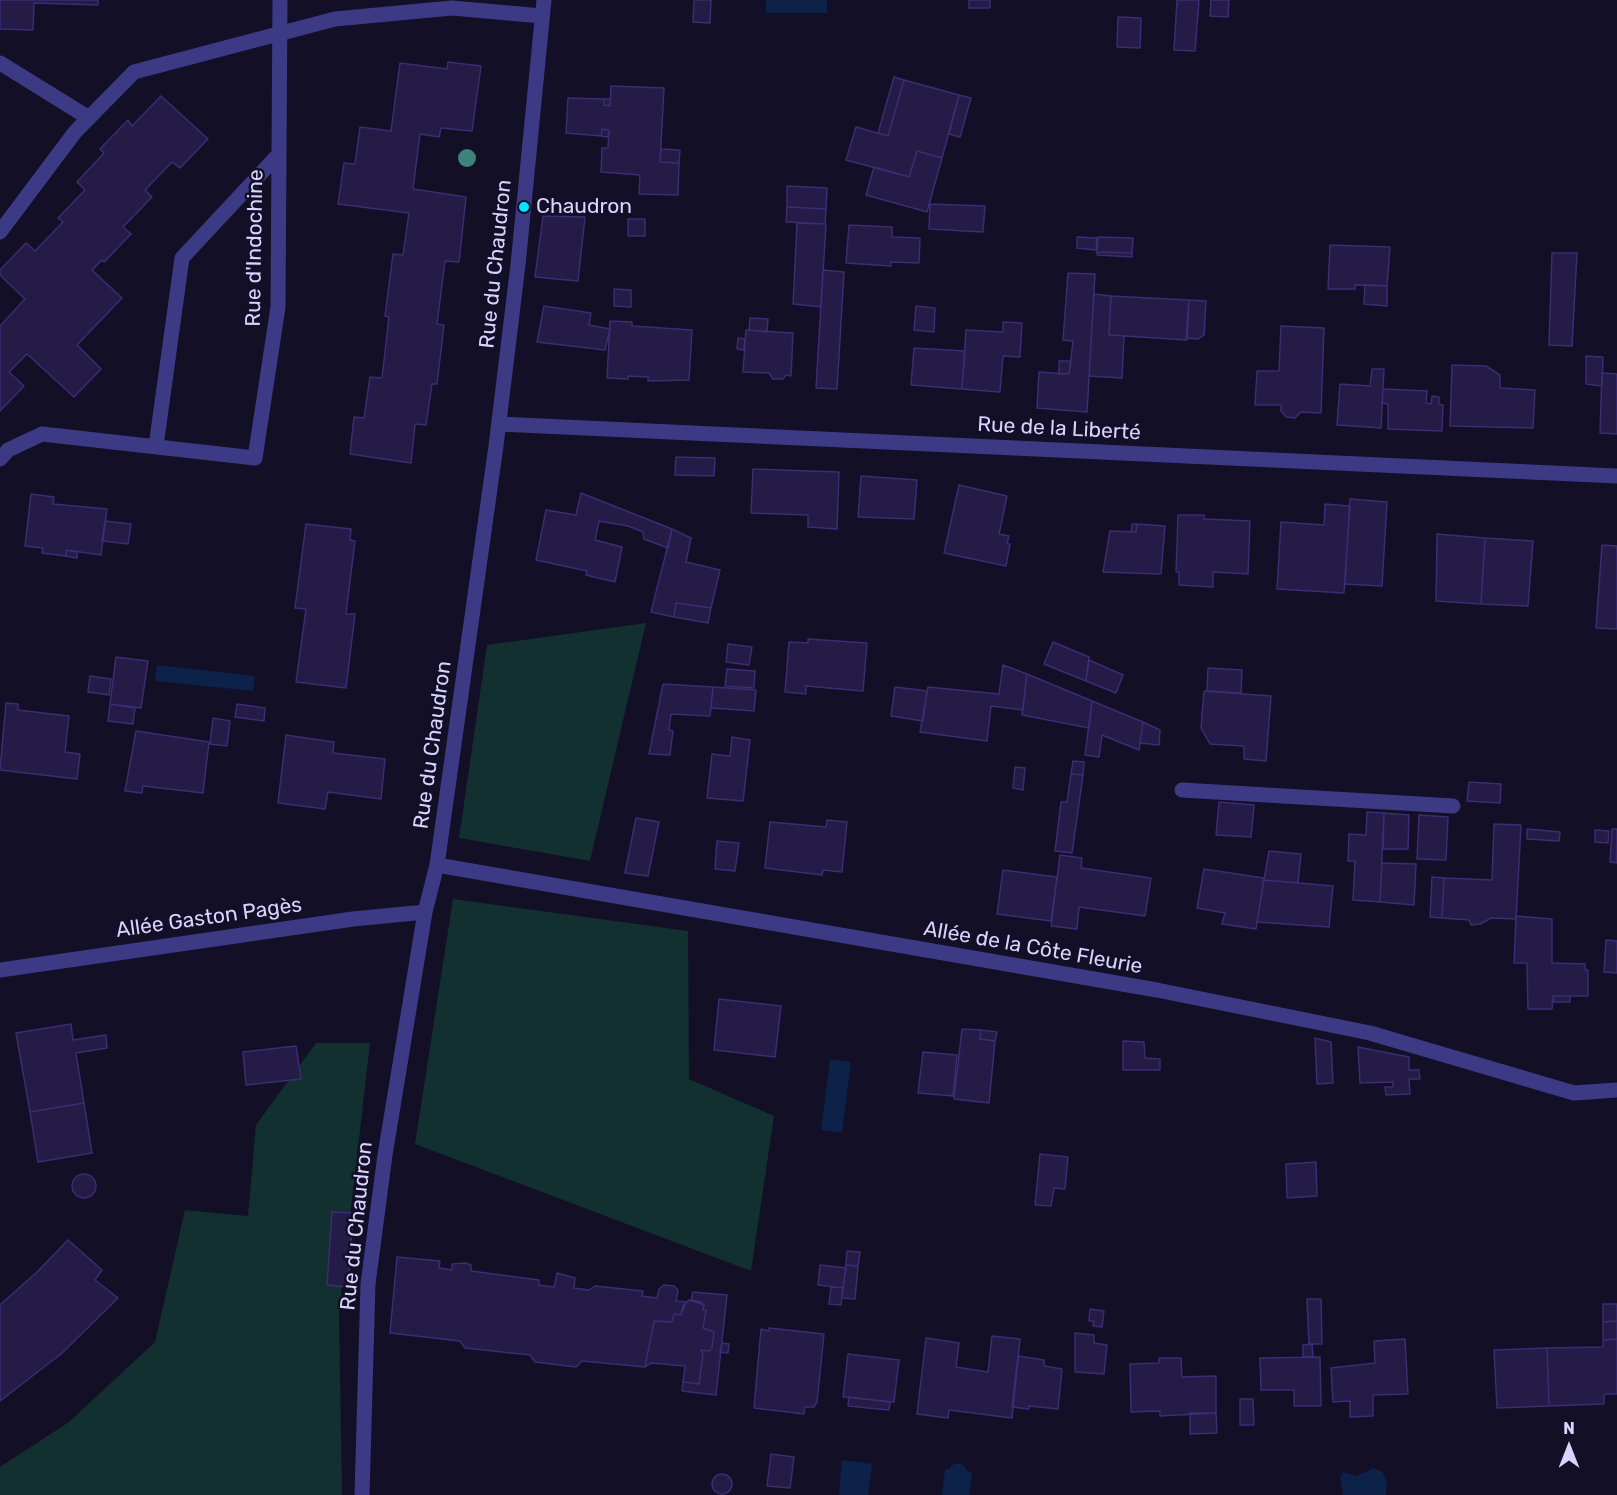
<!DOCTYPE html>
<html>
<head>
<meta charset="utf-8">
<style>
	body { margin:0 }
	#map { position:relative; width:1617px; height:1495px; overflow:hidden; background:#130f26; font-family:Rubik,sans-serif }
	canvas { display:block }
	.north { position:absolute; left:1539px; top:1417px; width:60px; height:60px; -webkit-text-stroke:4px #130f26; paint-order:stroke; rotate:0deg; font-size:16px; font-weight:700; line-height:24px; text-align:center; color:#d9d4ff }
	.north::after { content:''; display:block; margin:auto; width:21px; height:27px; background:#d9d4ff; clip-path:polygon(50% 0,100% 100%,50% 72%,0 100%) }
</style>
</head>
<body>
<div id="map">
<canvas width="1617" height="1495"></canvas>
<div class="north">N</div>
</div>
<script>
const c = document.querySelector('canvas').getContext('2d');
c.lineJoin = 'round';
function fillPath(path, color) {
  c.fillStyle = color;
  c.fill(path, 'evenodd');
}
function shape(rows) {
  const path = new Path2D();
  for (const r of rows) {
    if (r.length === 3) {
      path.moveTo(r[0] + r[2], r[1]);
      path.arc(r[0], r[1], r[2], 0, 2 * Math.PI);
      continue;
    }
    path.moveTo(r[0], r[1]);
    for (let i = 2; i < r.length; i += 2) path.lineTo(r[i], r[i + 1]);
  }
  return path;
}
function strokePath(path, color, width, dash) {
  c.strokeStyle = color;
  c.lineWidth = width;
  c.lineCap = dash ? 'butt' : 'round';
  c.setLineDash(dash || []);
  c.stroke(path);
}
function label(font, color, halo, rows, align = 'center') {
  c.font = font + ' Rubik,sans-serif';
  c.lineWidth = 5;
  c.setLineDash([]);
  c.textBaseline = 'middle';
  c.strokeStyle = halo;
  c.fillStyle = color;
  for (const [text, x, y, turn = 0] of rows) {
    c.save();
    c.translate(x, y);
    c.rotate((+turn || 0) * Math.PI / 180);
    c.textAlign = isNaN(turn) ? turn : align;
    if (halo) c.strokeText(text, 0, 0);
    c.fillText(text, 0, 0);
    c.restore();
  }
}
const green = shape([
	[646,623,590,861,459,838,487,645],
	[453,899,688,931,689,1079,774,1116,751,1271,415,1144],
	[316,1043,370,1043,339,1314,342,1495,0,1495,0,1467,69,1422,155,1342,185,1210,248,1216,256,1125]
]);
const water = shape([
	[766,0,827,0,827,13,766,13],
	[157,665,255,676,253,691,155,681],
	[830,1059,851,1062,842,1133,821,1130],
	[842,1460,872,1464,868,1495,839,1495],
	[955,1463,964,1465,968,1472,972,1472,969,1495,942,1495,945,1469,949,1469],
	[1373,1468,1382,1471,1387,1482,1386,1495,1343,1495,1340,1477,1343,1472,1357,1476]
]);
const building = shape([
	[0,0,98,0,98,5,34,3,33,30,0,29,0,0],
	[694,0,711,0,710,23,693,22,694,0],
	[969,0,990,0,990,8,969,8,969,0],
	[1177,0,1199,0,1195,51,1174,50,1177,0],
	[1211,0,1229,0,1228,17,1210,16,1211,0],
	[1118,17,1141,18,1140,48,1117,47,1118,17],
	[448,62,481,66,472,131,441,128,439,137,420,134,413,189,466,197,459,262,445,261,437,324,444,325,437,384,432,384,426,425,415,424,411,463,350,454,354,417,364,418,370,377,382,378,389,317,385,316,393,254,403,255,409,213,338,204,344,163,355,164,360,127,391,131,400,63,447,69,448,62],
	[894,77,904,80,888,136,878,133,894,77],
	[904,80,959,95,942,158,917,151,909,177,846,160,856,127,888,136,904,80],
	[611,86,664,88,660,162,679,163,678,195,639,194,640,175,601,172,602,148,608,148,609,130,602,129,601,136,566,133,568,98,604,99,604,105,610,106,611,86],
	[959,95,971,98,960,137,949,134,959,95],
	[161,96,208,139,180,168,172,162,145,190,152,197,123,227,131,234,104,262,102,260,92,270,122,298,77,345,101,369,74,397,27,354,9,372,24,386,0,411,0,326,25,299,0,275,0,270,26,243,35,251,63,222,58,218,85,190,77,182,104,153,100,149,128,120,132,126,161,96],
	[604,99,610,99,610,106,604,105,604,99],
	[602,129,609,130,608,137,601,136,602,129],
	[661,149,680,150,679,163,660,162,661,149],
	[917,151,942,158,927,212,866,195,874,167,909,177,917,151],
	[787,186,827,188,826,209,787,207,787,186],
	[930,204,985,206,983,232,929,229,930,204],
	[787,207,826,209,825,224,786,222,787,207],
	[543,216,585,217,578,281,535,277,543,216],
	[628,219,645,219,645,236,628,236,628,219],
	[797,223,826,224,821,307,793,304,797,223],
	[849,225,892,227,892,237,920,238,919,263,891,262,891,266,846,263,849,225],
	[1077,237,1097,238,1096,250,1077,248,1077,237],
	[1098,237,1133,238,1132,253,1097,252,1098,237],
	[1330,245,1390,247,1387,286,1355,285,1355,289,1328,289,1330,245],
	[1097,252,1132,253,1132,257,1097,255,1097,252],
	[1552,253,1577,253,1572,346,1549,345,1552,253],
	[823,270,844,272,837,389,816,388,823,270],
	[1068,273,1095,274,1087,412,1037,408,1039,372,1069,374,1073,341,1063,340,1068,273],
	[1365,285,1387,286,1387,306,1364,304,1365,285],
	[614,289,631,290,631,307,614,306,614,289],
	[1094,294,1111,296,1109,335,1124,336,1122,378,1089,376,1094,294],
	[1111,296,1189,300,1187,340,1109,335,1111,296],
	[1189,300,1206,301,1204,335,1198,339,1186,338,1189,300],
	[544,306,591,313,589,325,610,329,605,350,537,342,544,306],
	[916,306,935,308,934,332,914,330,916,306],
	[750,318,768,319,767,332,749,330,750,318],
	[610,321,632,322,632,326,692,330,689,380,648,381,648,377,628,376,628,379,607,378,610,321],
	[1003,322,1022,323,1020,357,1003,356,1000,392,962,389,966,330,1003,332,1003,322],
	[1281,326,1324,328,1321,413,1301,412,1295,418,1286,417,1281,411,1281,405,1255,405,1257,371,1279,371,1281,326],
	[746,330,793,333,791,376,786,375,783,379,773,379,769,373,743,372,746,330],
	[738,338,745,339,744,350,737,349,738,338],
	[914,348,965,351,962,389,911,385,914,348],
	[1586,356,1603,357,1602,386,1586,384,1586,356],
	[1059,361,1071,361,1069,374,1059,374,1059,361],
	[1452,365,1486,366,1500,375,1500,388,1535,390,1533,428,1450,426,1452,365],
	[1372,369,1384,369,1381,428,1337,425,1340,384,1370,386,1372,369],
	[1602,373,1617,374,1617,434,1600,433,1602,373],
	[1383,389,1427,391,1426,403,1431,404,1432,396,1439,397,1439,404,1443,405,1442,431,1388,429,1388,404,1382,403,1383,389],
	[676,457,715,458,714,476,675,475,676,457],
	[753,469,839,472,837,529,808,527,808,515,751,513,753,469],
	[861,476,917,480,914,519,858,517,861,476],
	[959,485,1007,496,999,534,1009,536,1007,544,1010,544,1006,566,944,553,959,485],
	[581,493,672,529,668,548,644,539,643,532,628,526,599,521,595,540,622,547,615,582,586,575,587,571,536,560,546,510,576,515,581,493],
	[31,494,54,497,53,504,107,509,101,555,66,550,66,556,42,553,43,548,25,546,31,494],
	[1350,499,1387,502,1382,586,1345,584,1350,499],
	[1325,504,1350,506,1344,593,1277,589,1281,522,1324,525,1325,504],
	[1178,515,1204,515,1204,519,1250,521,1248,574,1213,572,1213,587,1179,585,1179,572,1176,572,1178,515],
	[105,521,131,524,128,544,102,541,105,521],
	[306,524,351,529,350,540,355,541,346,614,355,614,346,688,296,682,306,609,295,608,306,524],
	[1132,524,1137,524,1136,532,1131,532,1132,524],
	[1137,524,1165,526,1161,574,1103,572,1110,531,1136,532,1137,524],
	[672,529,691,538,686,562,720,570,711,608,676,603,674,617,651,612,672,529],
	[1437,534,1485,538,1481,604,1436,601,1437,534],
	[1485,538,1533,541,1528,606,1481,604,1485,538],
	[1602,545,1617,546,1617,629,1596,628,1602,545],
	[66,550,77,552,77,558,66,556,66,550],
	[676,603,711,608,708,623,674,617,676,603],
	[808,639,867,643,863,691,806,686,806,694,785,692,789,642,808,643,808,639],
	[1053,642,1089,657,1086,681,1044,664,1053,642],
	[728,644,752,647,749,665,726,662,728,644],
	[116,657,148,661,141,708,110,704,116,657],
	[1089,660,1123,675,1116,693,1086,681,1089,660],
	[1003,665,1027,674,1023,710,991,706,987,741,920,732,928,687,999,694,1003,665],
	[1208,668,1242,670,1241,693,1207,691,1208,668],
	[727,669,755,671,754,688,725,686,727,669],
	[1027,674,1092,701,1089,728,1022,715,1027,674],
	[90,676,111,679,109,695,88,692,90,676],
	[663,684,713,687,710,716,671,714,669,730,673,731,670,755,649,754,663,684],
	[713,687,756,690,754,711,711,708,713,687],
	[895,687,927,691,923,721,891,716,895,687],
	[1204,691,1271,696,1266,761,1244,759,1244,746,1210,744,1201,728,1204,691],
	[1092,701,1143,722,1139,750,1102,735,1099,757,1085,755,1092,701],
	[6,703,18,704,18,710,69,716,65,752,80,754,77,779,0,770,6,703],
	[110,704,135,708,133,724,108,721,110,704],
	[237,704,265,708,264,721,235,717,237,704],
	[213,718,230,721,227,746,210,744,213,718],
	[1143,722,1160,730,1159,745,1140,743,1143,722],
	[136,731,209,742,203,793,143,786,142,793,125,791,136,731],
	[286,735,334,742,333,753,385,759,381,799,328,792,325,809,278,803,286,735],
	[732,737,750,740,743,801,707,798,712,754,730,756,732,737],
	[1073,761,1084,762,1083,775,1071,774,1073,761],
	[1015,767,1025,768,1023,790,1013,788,1015,767],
	[1071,774,1083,775,1072,853,1055,851,1061,802,1067,802,1071,774],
	[1469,782,1501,784,1500,803,1467,801,1469,782],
	[1219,802,1254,805,1251,837,1216,835,1219,802],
	[1367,812,1384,813,1380,902,1353,900,1355,861,1348,861,1349,834,1366,835,1367,812],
	[1384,813,1409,815,1408,849,1383,849,1384,813],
	[1419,815,1448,817,1446,860,1417,859,1419,815],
	[636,818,659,822,648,876,625,873,636,818],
	[827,820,847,822,842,872,823,870,822,875,765,868,770,822,826,827,827,820],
	[1494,824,1521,825,1516,919,1491,918,1480,924,1471,925,1469,920,1442,918,1444,878,1492,880,1494,824],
	[1527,829,1560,832,1559,841,1527,839,1527,829],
	[1612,829,1617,829,1617,863,1610,862,1612,829],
	[1595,830,1609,831,1608,843,1595,842,1595,830],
	[717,841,739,843,735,871,715,869,717,841],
	[1269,851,1301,854,1298,883,1264,880,1269,851],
	[1060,855,1082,858,1081,868,1151,878,1145,916,1079,907,1077,929,1051,926,1060,855],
	[1382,863,1416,864,1414,905,1380,902,1382,863],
	[1204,869,1264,878,1256,929,1222,924,1225,913,1197,908,1204,869],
	[1003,870,1057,877,1051,921,997,914,1003,870],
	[1432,877,1444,878,1442,918,1430,917,1432,877],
	[1264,880,1333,886,1329,927,1257,922,1264,880],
	[1516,916,1552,919,1552,963,1585,964,1585,970,1588,970,1588,996,1553,996,1552,1009,1528,1009,1527,963,1514,963,1516,916],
	[1606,940,1617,941,1617,973,1604,972,1606,940],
	[1553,996,1570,996,1570,1002,1553,1002,1553,996],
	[719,999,781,1006,775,1057,714,1050,719,999],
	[71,1024,73,1040,106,1035,107,1048,76,1053,84,1103,30,1112,16,1033,71,1024],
	[962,1029,981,1030,980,1039,995,1041,989,1103,954,1099,962,1029],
	[981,1030,997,1032,995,1041,980,1039,981,1030],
	[1315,1038,1331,1042,1333,1083,1317,1084,1315,1038],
	[1123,1041,1144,1042,1145,1058,1160,1059,1160,1070,1123,1070,1123,1041],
	[296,1046,301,1079,246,1085,243,1052,296,1046],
	[1358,1047,1409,1057,1409,1070,1419,1070,1420,1079,1409,1079,1410,1094,1386,1095,1385,1087,1393,1087,1393,1082,1360,1083,1358,1047],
	[923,1052,957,1055,953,1096,918,1093,923,1052],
	[84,1103,92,1153,38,1162,30,1112,84,1103],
	[1040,1154,1068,1157,1065,1189,1054,1188,1051,1206,1035,1205,1040,1154],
	[1316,1162,1317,1196,1287,1198,1286,1164,1316,1162],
	[84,1186,12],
	[332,1212,353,1213,348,1287,327,1285,332,1212],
	[68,1240,102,1270,95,1280,118,1298,61,1354,0,1401,0,1305,37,1272,68,1240],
	[847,1251,860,1252,858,1266,846,1265,847,1251],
	[397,1257,440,1261,439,1268,452,1270,452,1264,466,1263,471,1265,471,1271,539,1280,539,1285,554,1287,557,1273,575,1278,574,1288,589,1290,595,1286,643,1291,642,1296,657,1298,659,1289,664,1285,674,1286,678,1290,676,1301,686,1302,681,1315,674,1314,672,1322,654,1321,645,1367,582,1361,576,1367,535,1362,530,1355,465,1348,460,1341,390,1333,397,1257],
	[820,1265,846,1268,843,1288,818,1285,820,1265],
	[846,1265,858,1266,855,1299,842,1298,846,1265],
	[831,1287,843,1288,841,1305,829,1304,831,1287],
	[693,1292,727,1295,716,1395,682,1391,683,1382,699,1384,703,1354,701,1350,709,1351,712,1348,714,1332,703,1328,706,1310,703,1310,704,1305,701,1302,691,1300,693,1292],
	[1307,1299,1321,1299,1322,1344,1309,1344,1307,1299],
	[689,1300,704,1305,703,1310,706,1310,703,1328,714,1332,712,1348,709,1351,701,1350,703,1354,699,1384,683,1382,685,1366,651,1363,645,1367,654,1321,672,1322,674,1314,681,1315,683,1306,689,1300],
	[1603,1304,1617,1304,1617,1321,1603,1322,1603,1304],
	[1090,1309,1104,1311,1102,1327,1093,1326,1094,1321,1089,1321,1090,1309],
	[1617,1321,1617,1339,1603,1340,1603,1322,1617,1321],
	[769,1328,824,1334,817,1402,814,1407,805,1407,804,1414,754,1408,761,1329,769,1331,769,1328],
	[1075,1333,1094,1335,1094,1343,1107,1345,1104,1374,1075,1372,1075,1333],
	[992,1336,1020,1339,1012,1418,949,1410,948,1418,917,1414,926,1338,959,1343,956,1367,988,1372,992,1336],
	[1405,1339,1408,1394,1373,1395,1373,1416,1350,1417,1350,1401,1333,1402,1331,1368,1375,1363,1374,1341,1405,1339],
	[1617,1339,1617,1394,1604,1394,1604,1404,1549,1406,1547,1348,1603,1347,1603,1340,1617,1339],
	[722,1343,729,1344,728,1353,720,1352,722,1343],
	[1312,1344,1313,1357,1303,1357,1303,1345,1312,1344],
	[1547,1348,1549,1406,1497,1408,1494,1350,1547,1348],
	[848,1354,899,1360,894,1402,843,1397,848,1354],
	[1018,1356,1044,1360,1044,1366,1062,1369,1058,1409,1029,1406,1029,1409,1012,1407,1018,1356],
	[1320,1357,1321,1406,1294,1406,1294,1390,1261,1390,1260,1358,1320,1357],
	[1159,1358,1181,1358,1182,1377,1216,1376,1216,1413,1160,1416,1160,1411,1131,1412,1130,1364,1159,1363,1159,1358],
	[849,1397,890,1402,889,1410,848,1406,849,1397],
	[1240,1399,1253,1399,1254,1425,1240,1425,1240,1399],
	[1190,1413,1216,1413,1217,1433,1190,1434,1190,1413],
	[771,1454,794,1457,790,1488,767,1486,771,1454],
	[722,1484,10]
]);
const minor = shape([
	[0,63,89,118],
	[0,232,75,132,134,72,335,19,452,8,542,16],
	[499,424,1617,476],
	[156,446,182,258,278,155],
	[0,459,8,450,42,434,255,458,278,307,280,0],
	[1182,790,1453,806],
	[437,865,1157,990,1370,1033,1574,1093,1617,1090],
	[0,970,353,919,425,912],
	[362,1495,368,1284,385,1155,425,912,437,865,496,446,518,265,544,0]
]);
const trees = [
	[467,158]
];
const markers = [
	[524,207,6,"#00e5ff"]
];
const poiNames = [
	["Chaudron",536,207]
];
const streetNames = [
	["Rue d'Indochine",255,248,-89],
	["Rue du Chaudron",496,264,-84],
	["Rue de la Liberté",1059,429,3],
	["Rue du Chaudron",433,745,-82],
	["Allée Gaston Pagès",209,918,-8],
	["Allée de la Côte Fleurie",1033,948,10],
	["Rue du Chaudron",357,1226,-84]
];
fillPath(green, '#12302f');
fillPath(water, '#0c2248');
fillPath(building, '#241b47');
strokePath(building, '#3b2d73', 1.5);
strokePath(minor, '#3d3a85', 15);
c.fillStyle = '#3d827b';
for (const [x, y] of trees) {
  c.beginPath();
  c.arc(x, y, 9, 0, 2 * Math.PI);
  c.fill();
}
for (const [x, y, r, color] of markers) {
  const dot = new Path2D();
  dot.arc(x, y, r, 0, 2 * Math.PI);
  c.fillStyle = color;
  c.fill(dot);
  strokePath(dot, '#130f26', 2);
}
label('21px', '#d9d4ff', '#130f26', poiNames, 'left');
label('21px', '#d9d4ff', '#130f26', streetNames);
</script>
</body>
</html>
